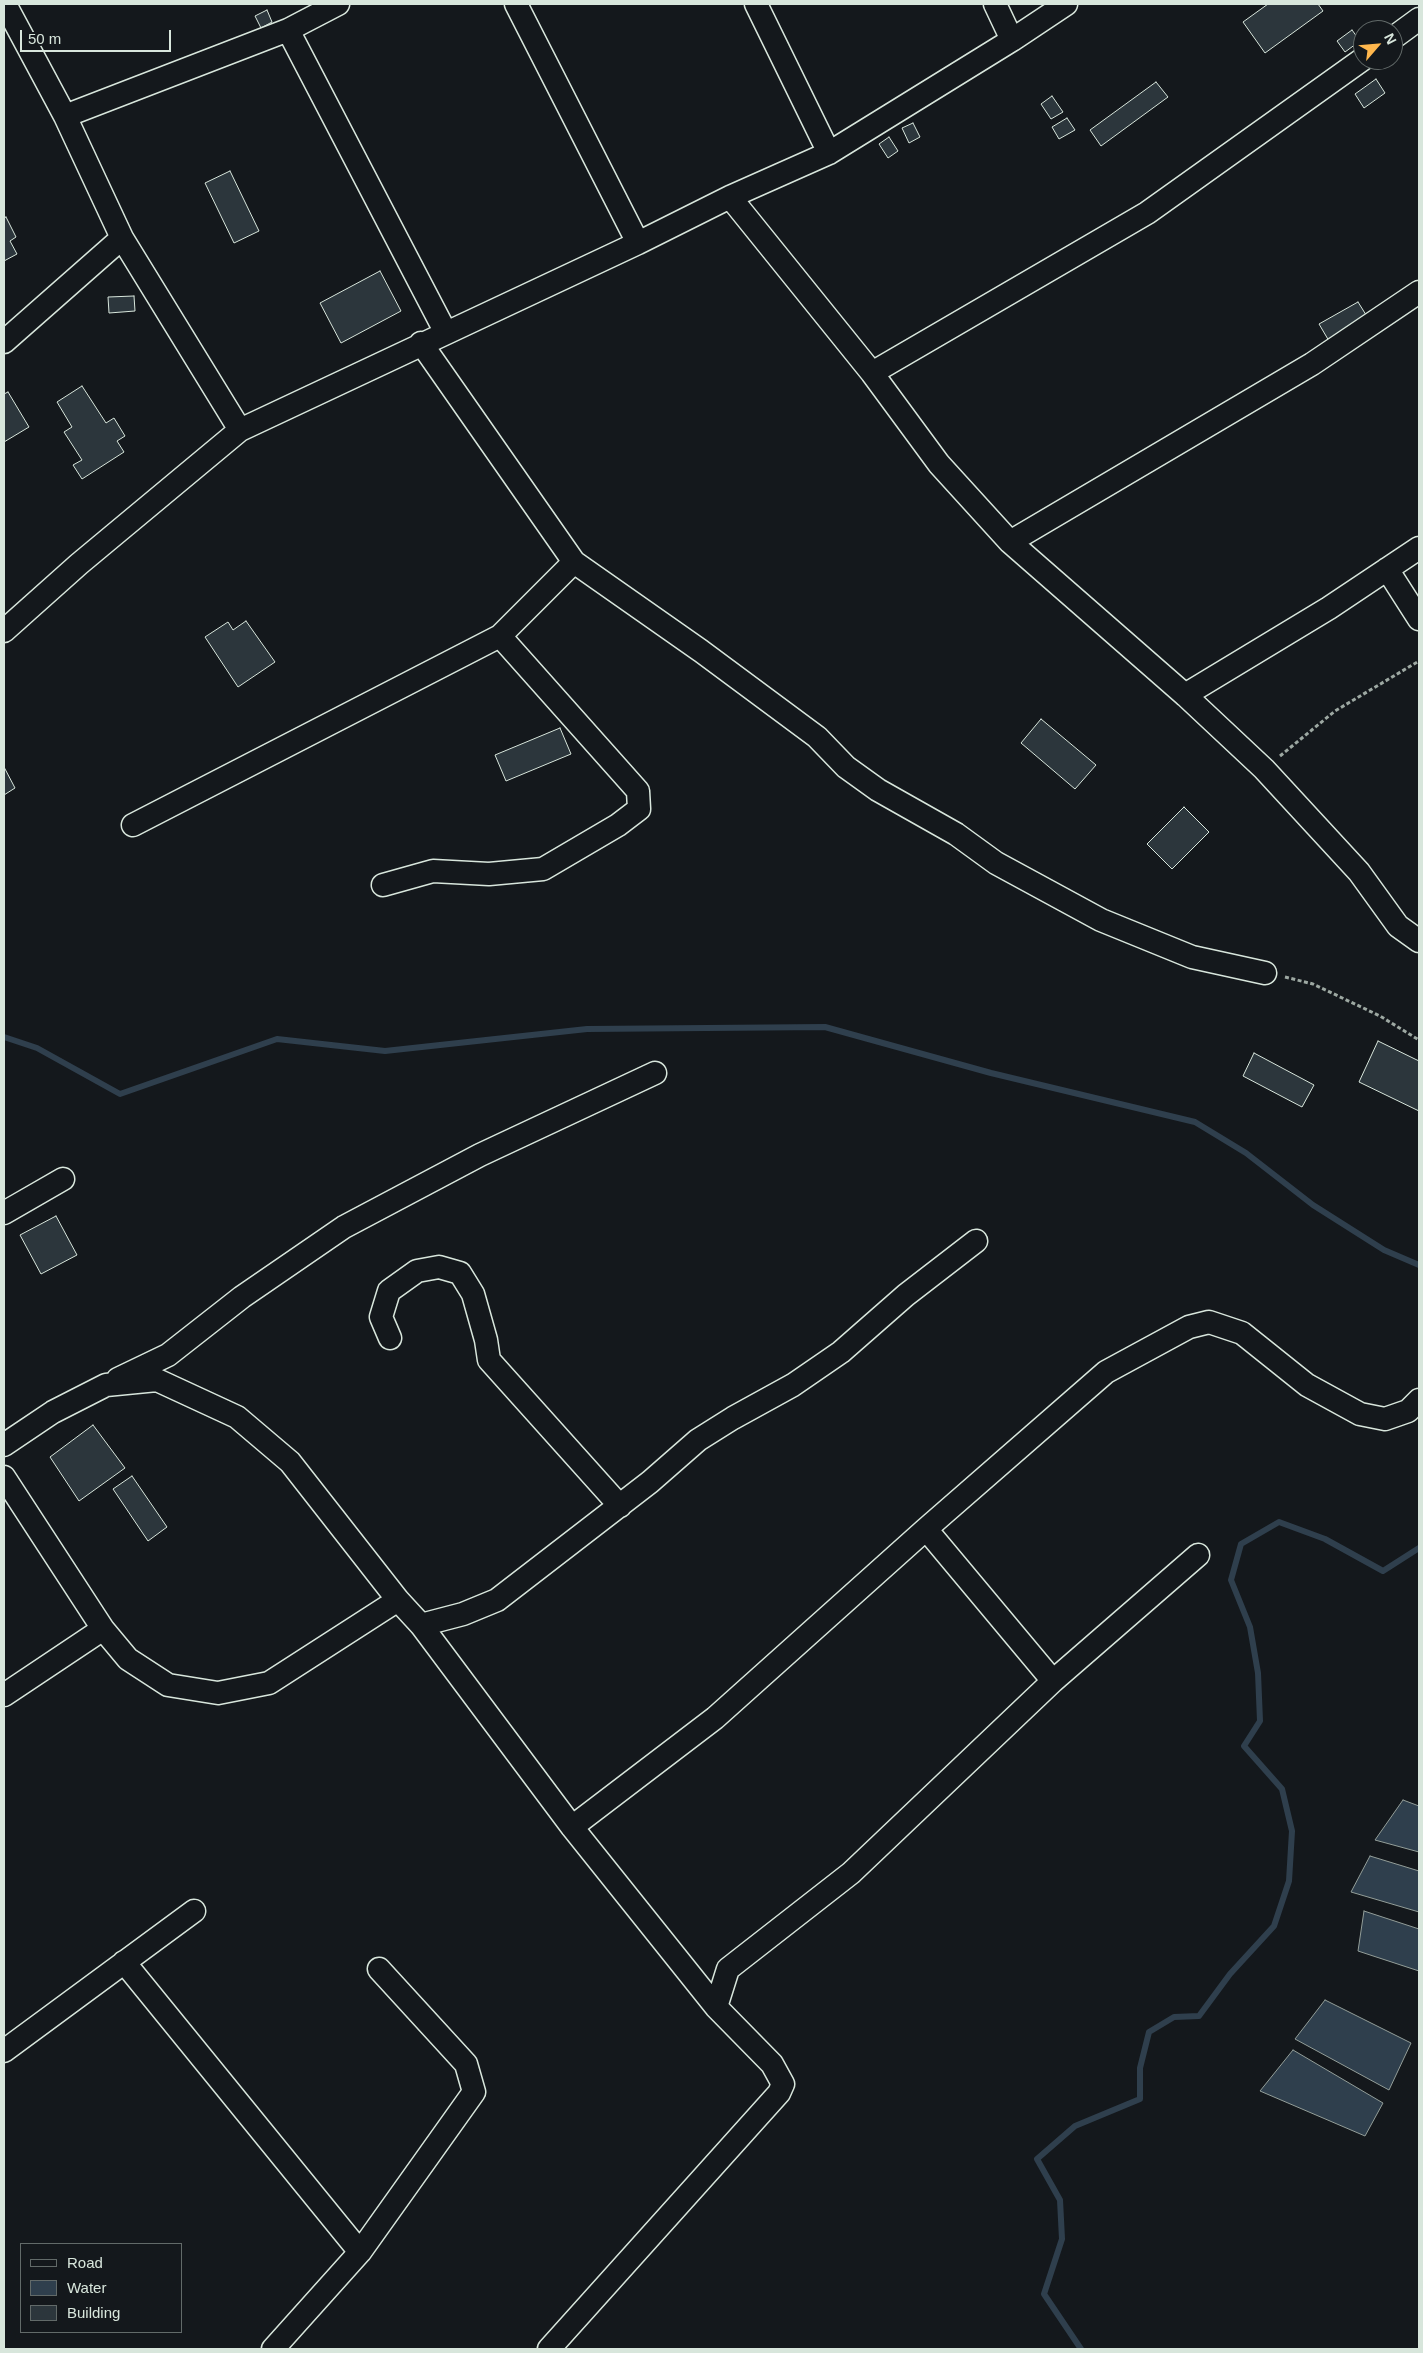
<!DOCTYPE html>
<html>
<head>
<meta charset="utf-8">
<style>
	body { margin:0 }
	#map { position:relative; width:1423px; height:2353px; overflow:hidden; background:#14181c; font-family:Helvetica,sans-serif }
	canvas { display:block }
	.frame { position:absolute; inset:0; border:5px solid #d8e6dc; pointer-events:none }
	.legend { position:absolute; left:20px; top:2243px; width:162px; height:90px; box-sizing:border-box; background:#14181c; border:1px solid #626a69; margin:0; padding:6px 9px; list-style:none; font-size:15px; color:#d8e6dc }
	.legend li { display:flex; align-items:center; gap:10px; height:25px }
	.legend b { width:25px; border:1px solid #626a69 }
	.north { position:absolute; left:1353px; top:20px; width:50px; height:50px; box-sizing:border-box; background:#14181c; border:1px solid #626a69; border-radius:50%; rotate:63deg; font-size:14px; font-weight:700; line-height:20px; text-align:center; color:#d8e6dc }
	.north::after { content:''; display:block; margin:auto; width:18px; height:22px; background:#ffb74d; clip-path:polygon(50% 0,100% 100%,50% 72%,0 100%) }
	.scale { position:absolute; left:20px; top:30px; width:151px; height:22px; box-sizing:border-box; border:2px solid #d8e6dc; border-top:0; padding-left:6px; font-size:15px; line-height:18px; white-space:nowrap; color:#d8e6dc; -webkit-text-stroke:4px #14181c; paint-order:stroke }
</style>
</head>
<body>
<div id="map">
<canvas width="1423" height="2353"></canvas>
<div class="frame"></div>
<ul class="legend">
<li><b style="height:6px;background:#14181c"></b>Road</li>
<li><b style="height:14px;background:#2f3f4d"></b>Water</li>
<li><b style="height:14px;background:#2c363c"></b>Building</li>
</ul>
<div class="north">N</div>
<div class="scale">50 m</div>
</div>
<script>
const c = document.querySelector('canvas').getContext('2d');
c.lineJoin = 'round';
function fillPath(path, color) {
  c.fillStyle = color;
  c.fill(path, 'evenodd');
}
function shape(rows) {
  const path = new Path2D();
  for (const r of rows) {
    path.moveTo(r[0], r[1]);
    for (let i = 2; i < r.length; i += 2) path.lineTo(r[i], r[i + 1]);
  }
  return path;
}
function strokePath(path, color, width, dash) {
  c.strokeStyle = color;
  c.lineWidth = width;
  c.lineCap = dash ? 'butt' : 'round';
  c.setLineDash(dash || []);
  c.stroke(path);
}
const water = shape([
	[1403,1800,1419,1806,1419,1852,1375,1840,1403,1800],
	[1370,1856,1419,1871,1419,1912,1351,1892,1370,1856],
	[1364,1911,1419,1929,1419,1971,1358,1951,1364,1911],
	[1325,2000,1411,2043,1389,2090,1295,2039,1325,2000],
	[1293,2050,1383,2103,1365,2136,1260,2091,1293,2050]
]);
const stream = shape([
	[4,1037,37,1048,120,1094,277,1039,385,1051,587,1029,825,1027,991,1073,1195,1122,1246,1153,1313,1205,1384,1250,1419,1265],
	[1081,2349,1044,2294,1062,2239,1060,2200,1037,2159,1075,2126,1140,2099,1140,2068,1149,2032,1174,2017,1199,2016,1230,1974,1274,1926,1289,1881,1292,1831,1282,1789,1244,1746,1260,1721,1258,1673,1250,1627,1231,1580,1241,1544,1279,1522,1325,1539,1383,1571,1419,1548]
]);
const building = shape([
	[1268,4,1318,4,1323,11,1265,53,1243,22,1268,4],
	[267,10,272,22,261,28,255,16,267,10],
	[1352,30,1360,41,1345,52,1337,41,1352,30],
	[1376,79,1385,93,1364,108,1355,94,1376,79],
	[1156,82,1168,97,1101,146,1090,130,1156,82],
	[1052,96,1063,112,1051,119,1041,104,1052,96],
	[1067,118,1075,130,1059,139,1052,127,1067,118],
	[913,123,920,137,909,143,902,128,913,123],
	[889,137,898,151,888,158,879,144,889,137],
	[230,171,259,231,234,243,205,183,230,171],
	[6,217,16,237,10,241,17,254,4,261,4,218,6,217],
	[380,271,401,311,341,343,320,303,380,271],
	[134,296,135,311,109,313,108,297,134,296],
	[1358,302,1368,318,1329,341,1319,324,1358,302],
	[82,386,106,423,114,418,125,436,117,441,124,452,82,479,73,465,82,460,64,432,72,427,57,402,82,386],
	[8,392,29,427,4,442,4,394,8,392],
	[246,621,275,662,238,687,205,637,228,622,233,630,246,621],
	[1041,719,1096,765,1075,789,1021,743,1041,719],
	[560,728,571,754,506,781,495,755,560,728],
	[4,767,15,788,4,795,4,767],
	[1184,807,1209,832,1172,869,1147,844,1184,807],
	[1378,1041,1419,1061,1419,1111,1359,1082,1378,1041],
	[1254,1053,1314,1085,1302,1107,1243,1076,1254,1053],
	[56,1216,77,1255,41,1274,20,1235,56,1216],
	[93,1425,125,1468,79,1501,50,1457,93,1425],
	[132,1476,167,1527,148,1541,113,1489,132,1476]
]);
const path = shape([
	[1280,756,1335,711,1419,661],
	[1285,977,1313,984,1380,1016,1419,1040]
]);
const minor = shape([
	[5,4,65,116,122,238,240,430],
	[516,4,638,243],
	[756,4,829,153],
	[995,4,1012,40],
	[288,30,446,333],
	[1393,38,1419,19],
	[65,116,288,30,338,4],
	[730,197,872,373,939,464,1010,542,1185,695,1264,769,1359,872,1398,926,1419,941],
	[4,342,122,238],
	[421,343,574,562,701,651,817,737,846,767,878,790,956,834,996,863,1101,920,1192,957,1265,973],
	[872,373,1147,213,1363,59],
	[1010,542,1312,364,1419,292],
	[1387,569,1419,619],
	[4,631,79,564,240,430,638,243,730,197,829,153,1012,40,1066,4],
	[1185,695,1329,608,1419,548],
	[133,825,500,636,574,562],
	[383,885,433,871,489,874,543,869,618,825,639,809,638,791,500,636],
	[4,1213,63,1179],
	[390,1338,381,1317,389,1291,417,1271,439,1267,460,1273,473,1294,486,1340,489,1360,620,1506],
	[118,1379,168,1355,242,1297,344,1227,480,1155,655,1073],
	[4,1445,53,1412,106,1385,157,1380,237,1417,290,1462,398,1600,421,1625,572,1827,716,2007,772,2064,783,2084,779,2093,549,2349],
	[4,1477,103,1629,128,1659,168,1685,218,1693,269,1683,398,1600],
	[926,1529,1053,1681],
	[421,1625,463,1614,497,1600,650,1482,698,1440,733,1418,793,1385,841,1352,906,1295,976,1241],
	[4,1695,103,1629],
	[572,1827,715,1718,926,1529,1106,1372,1189,1327,1209,1322,1242,1333,1307,1385,1360,1414,1385,1419,1408,1411,1419,1400],
	[124,1962,360,2252],
	[716,2007,728,1969,851,1873,1053,1681,1198,1555],
	[4,2051,194,1911],
	[273,2349,360,2252,474,2092,466,2064,379,1969]
]);
fillPath(water, '#2f3f4d');
strokePath(water, '#939e99', 1);
strokePath(stream, '#2f3f4d', 6);
fillPath(building, '#2c363c');
strokePath(building, '#d8e6dc', 1);
strokePath(minor, '#d8e6dc', 25);
strokePath(path, '#9da8a2', 3, [4, 2.5]);
strokePath(minor, '#14181c', 22);
</script>
</body>
</html>
